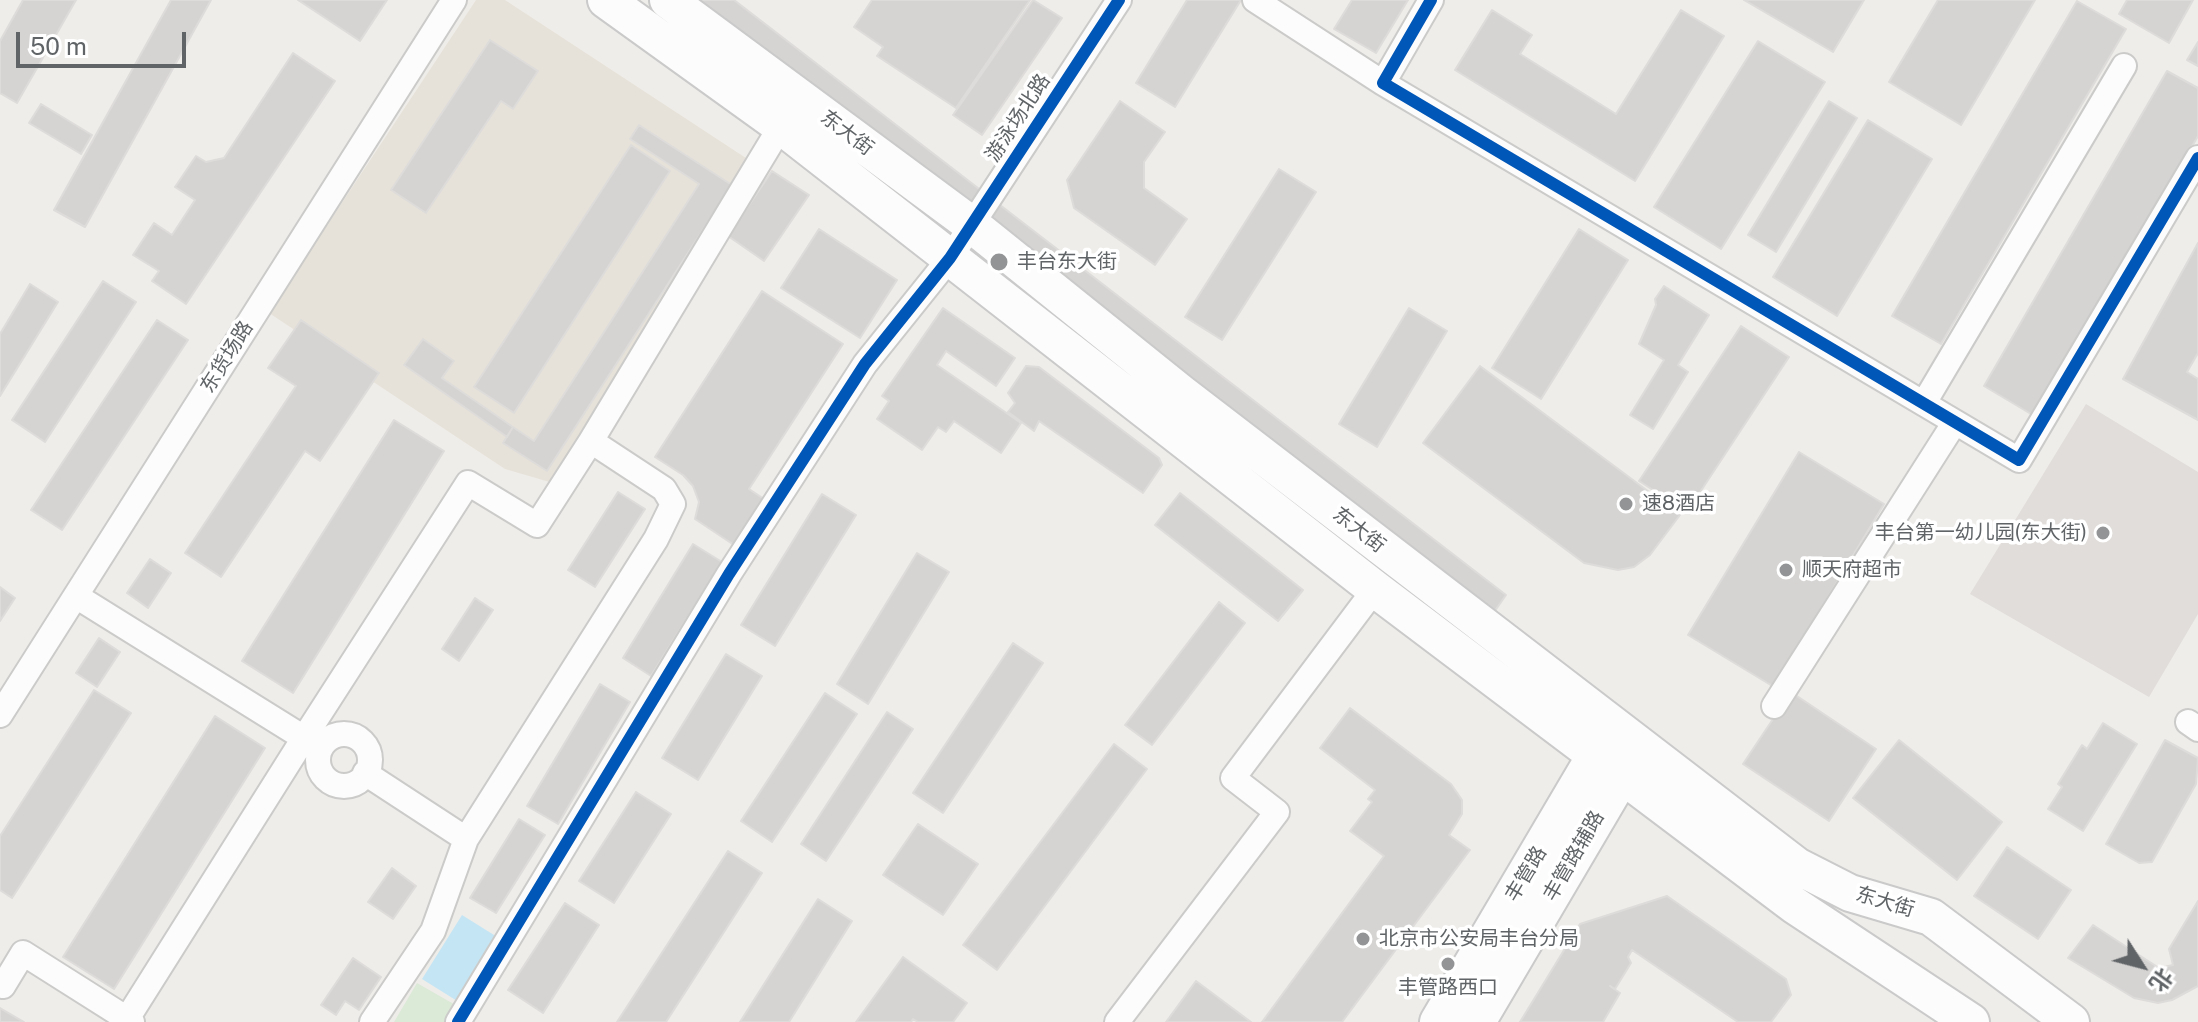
<!DOCTYPE html>
<html>
<head>
<meta charset="utf-8">
<style>
	body { margin:0 }
	#map { position:relative; width:2198px; height:1022px; overflow:hidden; background:#efedea; font-family:"Public Sans","Noto Sans SC",sans-serif }
	canvas { display:block }
	.north { position:absolute; left:2102px; top:926px; width:80px; height:80px; -webkit-text-stroke:6px #fff; paint-order:stroke; rotate:126deg; font-size:22px; font-weight:700; line-height:32px; text-align:center; color:#606467 }
	.north::after { content:''; display:block; margin:auto; width:28px; height:36px; background:#606467; clip-path:polygon(50% 0,100% 100%,50% 72%,0 100%) }
	.scale { position:absolute; left:16px; top:32px; width:170px; height:36px; box-sizing:border-box; border:4px solid #606467; border-top:0; padding-left:10px; font-size:24px; line-height:28px; white-space:nowrap; color:#606467; -webkit-text-stroke:6px #fff; paint-order:stroke }
</style>
</head>
<body>
<div id="map">
<canvas width="2198" height="1022"></canvas>
<div class="north">北</div>
<div class="scale">50 m</div>
</div>
<script>
const c = document.querySelector('canvas').getContext('2d');
c.lineJoin = 'round';
function fillPath(path, color) {
  c.fillStyle = color;
  c.fill(path, 'evenodd');
}
function shape(rows) {
  const path = new Path2D();
  for (const r of rows) {
    if (r.length === 3) {
      path.moveTo(r[0] + r[2], r[1]);
      path.arc(r[0], r[1], r[2], 0, 2 * Math.PI);
      continue;
    }
    path.moveTo(r[0], r[1]);
    for (let i = 2; i < r.length; i += 2) path.lineTo(r[i], r[i + 1]);
  }
  return path;
}
function strokePath(path, color, width, dash) {
  c.strokeStyle = color;
  c.lineWidth = width;
  c.lineCap = dash ? 'butt' : 'round';
  c.setLineDash(dash || []);
  c.stroke(path);
}
function label(font, color, halo, rows, align = 'center') {
  c.font = font + ' "Public Sans","Noto Sans SC",sans-serif';
  c.lineWidth = 7;
  c.setLineDash([]);
  c.textBaseline = 'middle';
  c.strokeStyle = halo;
  c.fillStyle = color;
  for (const [text, x, y, turn = 0] of rows) {
    c.save();
    c.translate(x, y);
    c.rotate((+turn || 0) * Math.PI / 180);
    c.textAlign = isNaN(turn) ? turn : align;
    if (halo) c.strokeText(text, 0, 0);
    c.fillText(text, 0, 0);
    c.restore();
  }
}
const commercial = shape([
	[476,0,505,0,749,160,553,483,505,469,269,313]
]);
const education = shape([
	[2086,404,2198,472,2198,614,2149,697,1970,594]
]);
const green = shape([
	[417,983,459,1007,450,1022,394,1022]
]);
const water = shape([
	[462,915,502,940,462,1004,422,979]
]);
const building = shape([
	[23,0,76,0,17,103,0,93,0,41,23,0],
	[171,0,211,0,85,227,54,210,171,0],
	[298,0,387,0,360,41,298,0],
	[659,0,734,0,1506,595,1483,628,1344,523,1319,556,634,32,659,0],
	[872,0,1030,0,956,108,877,56,883,47,854,27,872,0],
	[1033,0,1062,18,982,135,953,115,1033,0],
	[1187,0,1241,0,1175,107,1136,83,1187,0],
	[1352,0,1408,0,1376,53,1334,29,1352,0],
	[1744,0,1864,0,1833,52,1744,0],
	[1938,0,2035,0,1961,125,1889,82,1938,0],
	[2127,0,2193,0,2169,43,2119,14,2127,0],
	[2077,1,2126,29,1941,344,1892,316,2077,1],
	[1492,10,1532,35,1520,54,1616,114,1681,10,1724,36,1635,181,1455,70,1492,10],
	[490,40,538,71,513,109,501,101,426,213,391,190,490,40],
	[1758,41,1825,82,1721,249,1654,207,1758,41],
	[2198,42,2198,66,2187,60,2198,42],
	[293,53,335,81,186,304,152,281,159,271,133,255,154,223,172,235,195,200,175,187,196,156,206,162,224,158,293,53],
	[2167,71,2198,88,2198,136,2036,417,1984,386,2167,71],
	[1120,101,1165,132,1144,162,1144,188,1187,219,1155,265,1074,208,1067,180,1120,101],
	[1829,101,1857,118,1776,252,1748,235,1829,101],
	[41,104,92,135,81,154,29,123,41,104],
	[1868,120,1932,159,1837,316,1773,277,1868,120],
	[639,125,732,185,547,471,503,443,513,427,534,441,699,184,630,139,639,125],
	[631,145,670,171,514,413,474,387,631,145],
	[1279,169,1316,192,1222,340,1185,317,1279,169],
	[772,171,809,195,764,261,728,236,772,171],
	[819,229,897,280,860,338,781,288,819,229],
	[1579,229,1628,260,1541,399,1492,368,1579,229],
	[2198,243,2198,353,2187,372,2198,379,2198,420,2123,379,2198,243],
	[103,281,136,302,45,442,12,420,103,281],
	[30,284,58,302,0,396,0,334,30,284],
	[1664,286,1709,315,1678,365,1688,372,1653,429,1630,415,1664,360,1639,344,1656,305,1655,299,1664,286],
	[762,291,843,344,749,489,764,499,734,545,695,519,699,502,693,486,683,475,655,457,762,291],
	[943,308,1015,358,996,386,946,351,937,365,1021,423,1001,453,954,421,946,432,938,427,922,450,877,419,889,401,882,396,943,308],
	[1409,308,1447,331,1377,447,1339,424,1409,308],
	[157,320,188,340,62,530,31,510,157,320],
	[301,320,379,373,320,461,305,451,221,577,185,553,296,386,268,368,301,320],
	[1741,326,1789,357,1687,512,1639,481,1741,326],
	[423,339,454,361,442,378,513,427,507,437,404,365,423,339],
	[1026,366,1039,367,1159,458,1162,465,1143,493,1039,421,1034,431,1008,412,1015,403,1008,393,1026,366],
	[1480,366,1680,515,1650,555,1634,567,1618,570,1584,563,1423,443,1480,366],
	[394,420,444,451,293,693,242,661,394,420],
	[1799,452,1884,504,1774,687,1688,635,1799,452],
	[618,492,645,509,595,587,568,570,618,492],
	[1180,493,1303,590,1278,621,1155,525,1180,493],
	[822,494,856,515,775,646,741,625,822,494],
	[693,544,722,562,651,676,623,658,693,544],
	[917,553,949,572,868,704,837,684,917,553],
	[150,559,171,573,148,608,127,593,150,559],
	[0,587,15,598,0,621,0,587],
	[475,598,493,610,459,661,442,649,475,598],
	[1219,602,1245,623,1152,745,1125,725,1219,602],
	[99,638,120,652,97,687,76,673,99,638],
	[1013,643,1043,663,943,813,913,793,1013,643],
	[726,654,762,676,698,780,662,758,726,654],
	[600,684,630,702,558,824,527,806,600,684],
	[94,690,131,713,12,898,0,890,0,836,94,690],
	[1791,692,1876,749,1829,821,1743,764,1791,692],
	[825,693,857,714,772,842,741,821,825,693],
	[1350,708,1451,784,1462,800,1462,814,1449,835,1470,850,1342,1022,1262,1022,1384,856,1350,831,1372,802,1368,799,1375,790,1320,748,1350,708],
	[887,712,913,729,826,861,801,844,887,712],
	[215,716,265,748,114,989,63,957,215,716],
	[2103,723,2137,744,2083,831,2048,809,2062,787,2058,784,2082,745,2087,749,2103,723],
	[1899,740,2002,822,1957,880,1853,798,1899,740],
	[2165,740,2198,758,2196,784,2152,862,2139,863,2106,844,2165,740],
	[1114,744,1147,769,997,970,963,945,1114,744],
	[636,792,671,814,614,903,579,881,636,792],
	[519,819,545,835,496,913,470,898,519,819],
	[918,824,978,864,943,915,883,875,918,824],
	[2007,847,2071,890,2038,939,1974,896,2007,847],
	[728,851,762,873,666,1022,617,1022,728,851],
	[392,868,416,886,393,919,368,902,392,868],
	[1667,896,1786,979,1791,995,1771,1022,1738,1022,1632,950,1628,957,1631,963,1615,989,1610,986,1620,993,1603,1022,1520,1022,1580,924,1667,896],
	[818,899,852,921,789,1022,740,1022,818,899],
	[2198,901,2198,986,2172,1000,2158,1003,2134,998,2068,958,2093,925,2159,968,2173,965,2169,949,2198,901],
	[565,903,599,925,543,1013,508,990,565,903],
	[903,957,967,1003,953,1022,918,1022,913,1019,911,1022,856,1022,903,957],
	[353,958,381,977,359,1010,345,1001,336,1015,321,1005,353,958],
	[1196,981,1251,1022,1166,1022,1196,981],
	[0,1008,24,1022,0,1022,0,1008]
]);
const street = shape([
	[1255,0,1383,83],
	[1431,0,1383,83,2019,460,2198,158],
	[1924,403,2124,66],
	[76,596,304,738,468,483,537,525,591,441],
	[1774,706,1955,422],
	[0,715,454,0],
	[2188,722,2198,729],
	[344,760,26],
	[365,773,466,839],
	[0,984,3,986,23,953,132,1022],
	[127,1019,304,738,321,748],
	[372,1022,433,931,466,839,656,539,673,504,664,489,591,441,781,126],
	[458,1022,729,574,865,364,950,258,1119,0],
	[1117,1022,1277,812,1233,778,1375,589]
]);
const secondary = shape([
	[606,0,781,126,1375,589,1794,905,1971,1022],
	[668,0,972,225,1181,393,1797,866,1850,893,1931,917,2071,1022],
	[1438,1022,1608,734],
	[1477,1022,1623,774]
]);
const cycleway = shape([
	[1431,0,1383,83,2019,460,2198,158],
	[458,1022,729,574,865,364,950,258,1119,0]
]);
const markers = [
	[999,262,10,"#929495"],
	[1626,504,8,"#929495"],
	[2103,533,8,"#929495"],
	[1786,570,8,"#929495"],
	[1363,939,8,"#929495"],
	[1448,964,8,"#929495"]
];
const streetNames = [
	["游泳场北路",1018,118,-57],
	["东大街",847,133,37],
	["东货场路",227,357,-58],
	["东大街",1359,530,38],
	["丰管路辅路",1574,856,-60],
	["丰管路",1526,874,-59],
	["东大街",1885,902,17]
];
const poiNames = [
	["丰台东大街",1017,262],
	["速8酒店",1642,504],
	["丰台第一幼儿园(东大街)",2087,533,"right"],
	["顺天府超市",1802,570],
	["北京市公安局丰台分局",1379,939],
	["丰管路西口",1448,988,"center"]
];
fillPath(commercial, '#e7e2d9');
fillPath(education, '#e0ddda');
fillPath(green, '#dbe9d7');
fillPath(water, '#c4e5f4');
fillPath(building, '#d6d4d3');
strokePath(building, '#dedcda', 2);
strokePath(street, '#cbcbca', 28);
strokePath(secondary, '#c9cac9', 40);
strokePath(street, '#fdfcfc', 24);
strokePath(secondary, '#fdfcfc', 36);
strokePath(cycleway, '#0057b8', 12);
for (const [x, y, r, color] of markers) {
  const dot = new Path2D();
  dot.arc(x, y, r, 0, 2 * Math.PI);
  c.fillStyle = color;
  c.fill(dot);
  strokePath(dot, '#fff', 3);
}
label('20px', '#606467', '#fff', streetNames);
label('20px', '#606467', '#fff', poiNames, 'left');
</script>
</body>
</html>
